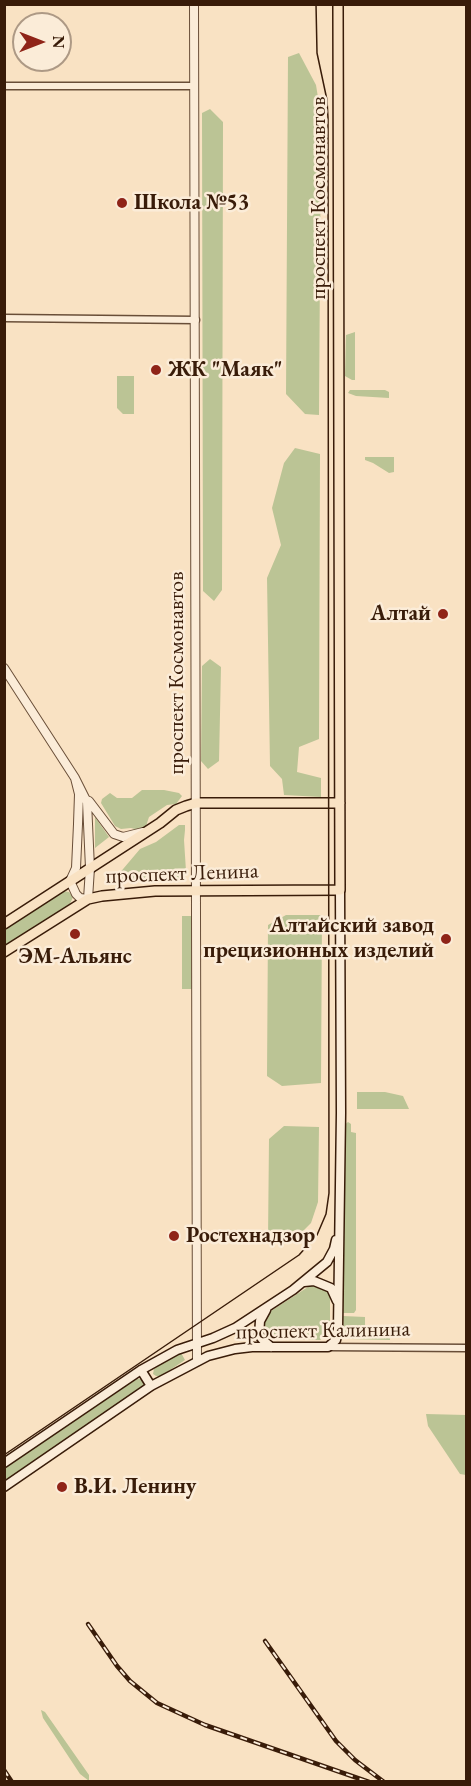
<!DOCTYPE html>
<html>
<head>
<meta charset="utf-8">
<style>
	body { margin:0 }
	#map { position:relative; width:471px; height:1786px; overflow:hidden; background:#f9e2c3; font-family:"EB Garamond",serif }
	canvas { display:block }
	.frame { position:absolute; inset:0; border:6px solid #391c09; pointer-events:none }
	.north { position:absolute; left:12px; top:12px; width:60px; height:60px; box-sizing:border-box; background:#fbecd8; border:2px solid #ad9985; border-radius:50%; rotate:90deg; font-size:16px; font-weight:700; line-height:24px; text-align:center; color:#391c09 }
	.north::after { content:''; display:block; margin:auto; width:21px; height:27px; background:#8f2418; clip-path:polygon(50% 0,100% 100%,50% 72%,0 100%) }
</style>
</head>
<body>
<div id="map">
<canvas width="471" height="1786"></canvas>
<div class="frame"></div>
<div class="north">N</div>
</div>
<script>
const c = document.querySelector('canvas').getContext('2d');
c.lineJoin = 'round';
function fillPath(path, color) {
  c.fillStyle = color;
  c.fill(path, 'evenodd');
}
function shape(rows) {
  const path = new Path2D();
  for (const r of rows) {
    path.moveTo(r[0], r[1]);
    for (let i = 2; i < r.length; i += 2) path.lineTo(r[i], r[i + 1]);
  }
  return path;
}
function strokePath(path, color, width, dash) {
  c.strokeStyle = color;
  c.lineWidth = width;
  c.lineCap = dash ? 'butt' : 'round';
  c.setLineDash(dash || []);
  c.stroke(path);
}
function label(font, color, halo, rows, align = 'center') {
  c.font = font + ' "EB Garamond",serif';
  c.lineWidth = 5;
  c.setLineDash([]);
  c.textBaseline = 'middle';
  c.strokeStyle = halo;
  c.fillStyle = color;
  for (const [text, x, y, turn = 0] of rows) {
    c.save();
    c.translate(x, y);
    c.rotate((+turn || 0) * Math.PI / 180);
    c.textAlign = isNaN(turn) ? turn : align;
    if (halo) c.strokeText(text, 0, 0);
    c.fillText(text, 0, 0);
    c.restore();
  }
}
const green = shape([
	[299,53,316,85,321,116,319,415,305,414,286,394,288,57],
	[210,109,223,122,222,590,214,601,203,591,202,113],
	[355,332,355,380,352,380,345,376,346,335],
	[117,376,134,376,134,414,123,414,117,408],
	[350,390,385,390,389,392,389,398,356,396,348,393],
	[295,448,320,454,319,739,299,747,297,772,321,778,321,797,284,795,282,779,270,766,267,578,281,545,272,508,284,463],
	[365,457,394,457,394,472,389,473,373,463,365,460],
	[210,659,221,667,219,761,208,769,201,761,202,666],
	[142,790,164,790,179,793,182,796,176,804,167,805,149,817,146,826,139,830,131,828,121,829,115,826,101,803,102,799,110,793,117,798,132,798],
	[95,817,109,837,95,848],
	[179,825,185,825,185,830,184,840,186,871,185,876,182,880,178,882,162,877,141,880,119,879,118,875,140,849,156,842],
	[63,891,69,892,73,897,70,904,5,946,5,929],
	[286,915,322,915,321,1083,282,1086,267,1076,268,925],
	[182,916,194,916,193,989,182,989],
	[357,1092,385,1092,403,1096,409,1109,357,1109],
	[348,1122,351,1124,351,1132,356,1133,356,1310,354,1313,343,1313,343,1126],
	[284,1126,319,1127,318,1202,311,1223,296,1238,268,1239,269,1139],
	[311,1285,318,1285,325,1289,330,1294,330,1328,327,1335,320,1340,270,1339,266,1337,264,1333,265,1322,271,1311],
	[343,1316,365,1317,365,1333,390,1333,390,1340,350,1339,344,1334],
	[180,1351,185,1360,161,1376,156,1376,153,1374,154,1369],
	[137,1379,142,1379,145,1384,142,1388,5,1481,5,1468],
	[426,1414,466,1415,466,1475,460,1474,428,1426],
	[41,1710,45,1712,89,1775,89,1781,80,1774,43,1718]
]);
const minor = shape([
	[4,86,194,86],
	[4,318,196,320],
	[328,1347,466,1348]
]);
const tertiary = shape([
	[194,4,197,1361],
	[4,668,75,778,87,802,90,868,88,899,80,898,76,894,70,881,76,868,78,824,79,794,75,778],
	[89,801,114,834,123,837,143,832]
]);
const secondary = shape([
	[304,1282,314,1281,331,1288,337,1301],
	[266,1310,260,1321,259,1335,263,1340,271,1347],
	[141,1370,151,1386],
	[4,1463,141,1370,177,1350,213,1338,235,1328,293,1290,327,1262,334,1249,336,1240],
	[4,1487,151,1386,208,1356,235,1349,252,1347,328,1347,336,1340,338,1329,341,1113,340,890]
]);
const primary = shape([
	[4,924,160,823,176,810,186,806,196,803,340,803],
	[4,952,88,899,102,896,155,891,340,890,338,4]
]);
const tram = shape([
	[4,1455,299,1255,317,1235,326,1214,329,1193,328,118,327,100,317,53,316,4]
]);
const rail = shape([
	[88,1624,117,1666,130,1681,157,1703,205,1725,369,1782],
	[265,1641,336,1741,355,1760,384,1782],
	[4,1770,12,1782]
]);
const markers = [
	[122,203,6,"#8f2418"],
	[156,370,6,"#8f2418"],
	[443,614,6,"#8f2418"],
	[75,934,6,"#8f2418"],
	[446,939,6,"#8f2418"],
	[174,1236,6,"#8f2418"],
	[62,1487,6,"#8f2418"]
];
const streetNames = [
	["проспект Космонавтов",319,198,-90],
	["проспект Космонавтов",177,673,-90],
	["проспект Ленина",182,874,-2],
	["проспект Калинина",323,1331,-1]
];
const poiNames = [
	["Школа №53",134,203],
	["ЖК \"Маяк\"",168,370],
	["Алтай",431,614,"right"],
	["Алтайский завод",434,926,"right"],
	["прецизионных изделий",434,951,"right"],
	["ЭМ-Альянс",75,957,"center"],
	["Ростехнадзор",186,1236],
	["В.И. Ленину",74,1487]
];
fillPath(green, '#bbc495');
strokePath(minor, '#694e38', 9);
strokePath(tertiary, '#694e38', 10);
strokePath(secondary, '#391c09', 11);
strokePath(primary, '#391c09', 12);
strokePath(minor, '#fbecd8', 6);
strokePath(tertiary, '#fbecd8', 8);
strokePath(secondary, '#fbecd8', 8);
strokePath(primary, '#f9e2c3', 9);
strokePath(tram, '#391c09', 1.5);
strokePath(rail, '#391c09', 4.5);
strokePath(rail, '#fbecd8', 2, [7]);
for (const [x, y, r, color] of markers) {
  const dot = new Path2D();
  dot.arc(x, y, r, 0, 2 * Math.PI);
  c.fillStyle = color;
  c.fill(dot);
  strokePath(dot, '#fbecd8', 2);
}
label('22px', '#391c09', '#fbecd8', streetNames);
label('bold 22px', '#391c09', '#fbecd8', poiNames, 'left');
</script>
</body>
</html>
